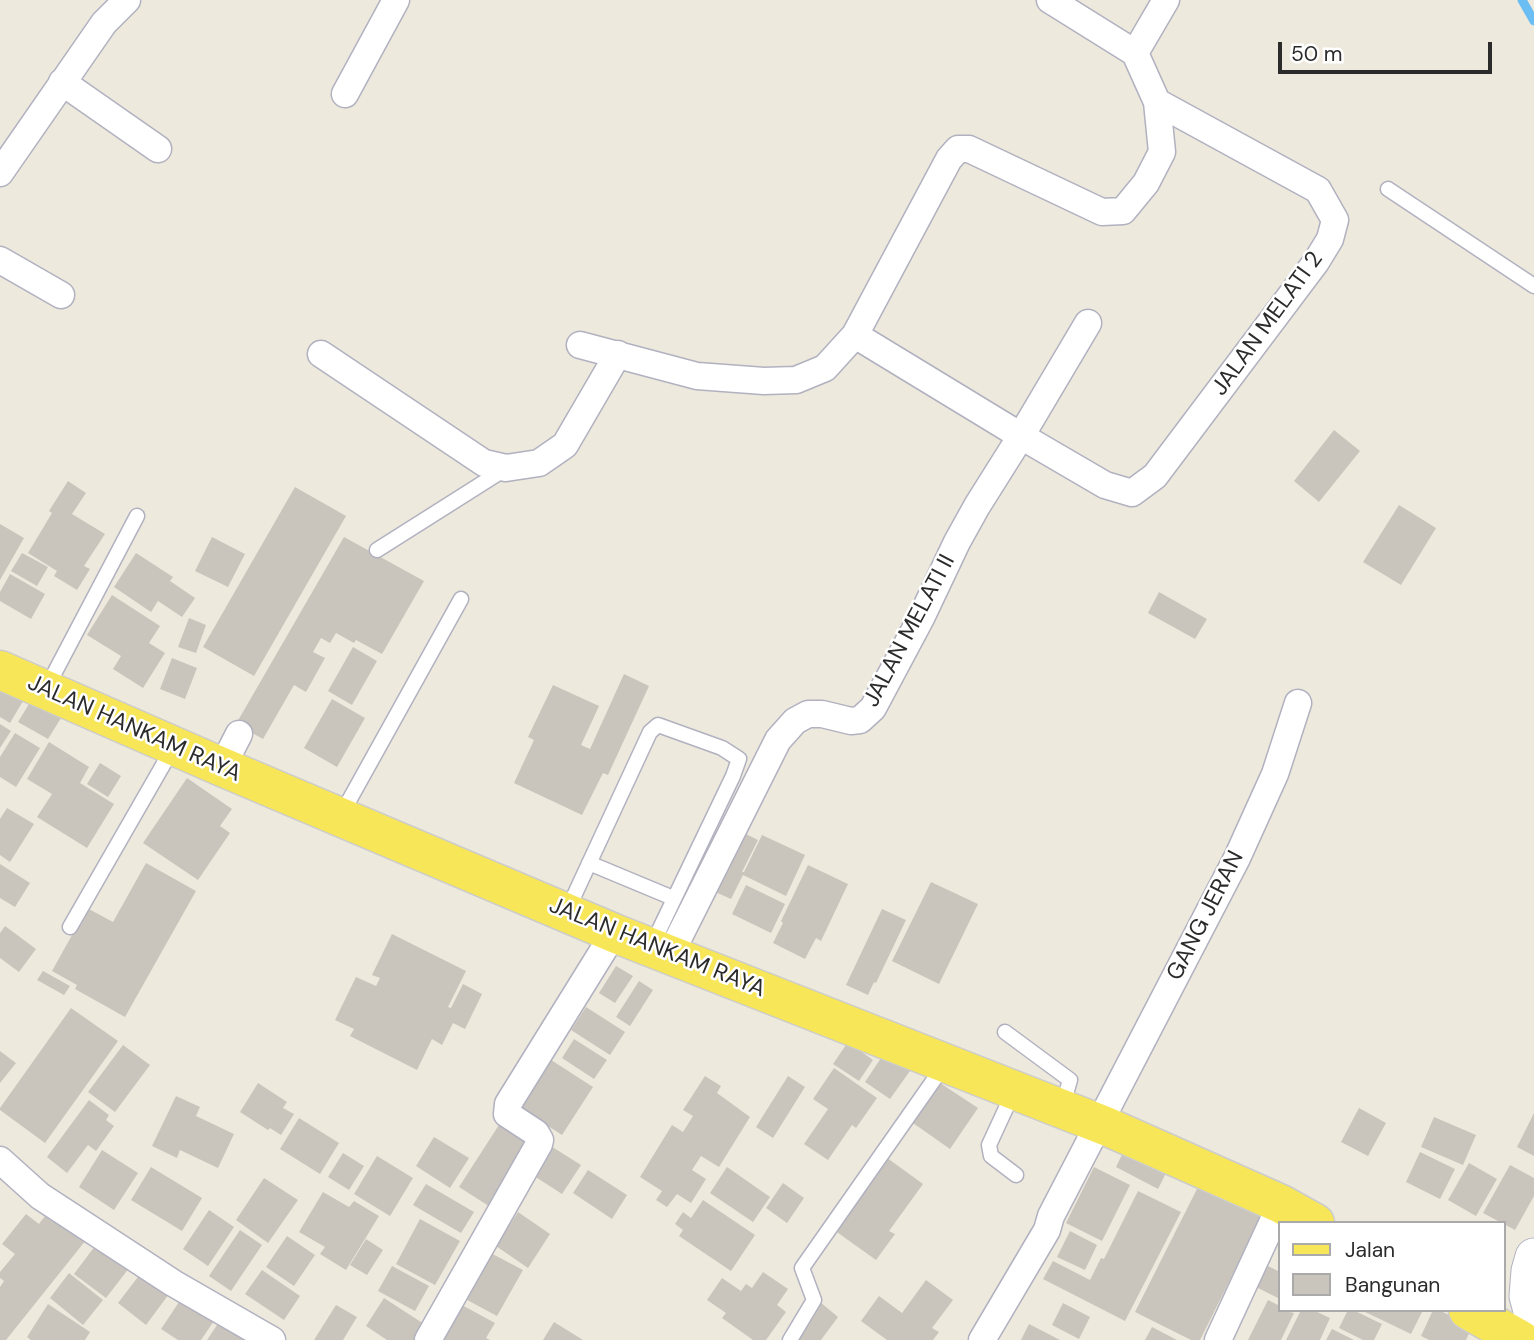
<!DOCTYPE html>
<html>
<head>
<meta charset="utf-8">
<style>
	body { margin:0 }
	#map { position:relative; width:1534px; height:1340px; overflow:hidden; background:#eee9dd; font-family:"DM Sans",sans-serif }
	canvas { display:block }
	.legend { position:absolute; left:1278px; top:1221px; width:228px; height:91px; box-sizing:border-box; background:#fff; border:2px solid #aaa; margin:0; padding:9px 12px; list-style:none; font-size:21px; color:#2b2b2b }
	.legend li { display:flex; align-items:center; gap:14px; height:35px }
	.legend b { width:35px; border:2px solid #aaa }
	.scale { position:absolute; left:1278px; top:42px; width:214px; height:32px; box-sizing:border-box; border:4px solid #2b2b2b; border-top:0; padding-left:9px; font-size:21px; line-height:24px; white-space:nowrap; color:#2b2b2b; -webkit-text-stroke:5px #fff; paint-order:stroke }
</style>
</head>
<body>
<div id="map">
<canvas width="1534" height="1340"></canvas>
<ul class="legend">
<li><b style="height:9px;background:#f7e658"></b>Jalan</li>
<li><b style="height:19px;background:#c9c5bc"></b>Bangunan</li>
</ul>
<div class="scale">50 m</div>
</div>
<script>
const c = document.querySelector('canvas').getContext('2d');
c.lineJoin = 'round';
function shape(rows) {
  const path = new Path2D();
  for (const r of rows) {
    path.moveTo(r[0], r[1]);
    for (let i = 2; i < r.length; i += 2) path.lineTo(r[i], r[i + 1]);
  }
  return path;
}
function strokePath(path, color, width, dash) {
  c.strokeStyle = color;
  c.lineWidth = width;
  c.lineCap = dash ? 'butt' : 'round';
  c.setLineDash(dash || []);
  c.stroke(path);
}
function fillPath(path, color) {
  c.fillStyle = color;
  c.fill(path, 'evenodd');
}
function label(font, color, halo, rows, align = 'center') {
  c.font = font + ' "DM Sans",sans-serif';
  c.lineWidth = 5;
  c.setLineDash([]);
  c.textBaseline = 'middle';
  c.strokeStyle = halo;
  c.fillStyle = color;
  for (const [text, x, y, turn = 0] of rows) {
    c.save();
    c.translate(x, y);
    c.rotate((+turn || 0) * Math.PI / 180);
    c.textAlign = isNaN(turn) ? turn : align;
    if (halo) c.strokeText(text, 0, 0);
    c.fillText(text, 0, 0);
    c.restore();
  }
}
const stream = shape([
	[1522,0,1534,21]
]);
const building = shape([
	[1334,430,1360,451,1319,502,1294,481],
	[68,481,86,493,72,514,105,534,84,566,90,569,77,590,54,576,57,571,28,553,52,513,49,511],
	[295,487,346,516,254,676,203,647],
	[1399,505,1436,528,1401,585,1363,562],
	[0,524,24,538,0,580],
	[212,537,245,554,228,587,195,571],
	[344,537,424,581,382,654,356,640,354,643,336,633,330,643,321,638,313,652,325,658,306,692,294,685,263,739,236,724],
	[22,553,48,567,37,586,11,571],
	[136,553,173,577,170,581,195,598,182,617,158,601,151,612,114,587],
	[10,574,45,594,31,619,0,601,0,592],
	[1159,592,1207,619,1195,639,1148,613],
	[112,595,160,626,149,643,165,653,143,688,113,669,121,656,87,635],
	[189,618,206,625,196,653,178,647],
	[353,647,377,661,352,705,328,691],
	[172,658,197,668,185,699,160,689],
	[624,674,649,686,608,775,603,773,582,815,514,783,534,740,528,737,553,685,599,706,581,745,590,749],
	[9,678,29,691,10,723,0,717,0,693],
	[37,691,66,710,48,739,18,722],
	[332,699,365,718,337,767,304,748],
	[0,724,11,731,0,748],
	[15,733,40,748,16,787,0,777,0,757],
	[49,742,89,767,80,783,114,804,87,848,37,817,52,794,27,779],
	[100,763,121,776,108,797,87,784],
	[187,778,232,809,220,826,230,833,198,880,143,843],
	[7,808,34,824,10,862,0,855,0,819],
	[740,831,758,840,742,872,744,872,762,835,805,855,786,896,743,875,731,899,711,890],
	[146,863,196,891,125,1017,75,989,77,985,52,971,87,908,113,922],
	[0,864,30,883,15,907,0,898],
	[808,865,848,884,821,941,816,938,805,959,773,943,783,923,781,921],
	[931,882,978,904,939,984,892,961],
	[746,885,785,904,771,933,732,914],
	[882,909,906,920,876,983,874,982,868,995,846,985],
	[5,926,36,949,19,972,0,958,0,933],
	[392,934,466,971,448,1007,451,1008,463,984,482,994,465,1029,453,1023,442,1045,432,1039,417,1070,350,1036,354,1029,335,1020,356,977,376,986,380,978,372,975],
	[616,966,633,976,615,1003,599,993],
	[43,971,70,986,64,995,37,980],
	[639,981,653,990,630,1026,616,1017],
	[586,1007,625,1032,610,1055,571,1030],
	[71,1008,118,1041,45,1143,0,1110,0,1108],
	[574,1039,607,1060,594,1079,562,1058],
	[848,1042,873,1060,859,1081,833,1064],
	[891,1043,917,1061,890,1099,865,1082],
	[123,1045,150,1065,115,1112,88,1092],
	[0,1051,16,1063,0,1083],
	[548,1058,593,1087,562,1135,517,1106],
	[834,1068,877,1098,856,1128,852,1125,828,1160,804,1144,828,1109,813,1099],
	[705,1076,721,1086,717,1093,750,1117,719,1167,701,1156,692,1170,706,1179,691,1203,677,1194,667,1207,656,1200,662,1191,640,1177,672,1125,683,1132,693,1116,683,1110],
	[788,1076,805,1087,773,1138,756,1127],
	[258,1083,287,1102,283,1108,294,1114,281,1135,270,1128,268,1130,240,1112],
	[940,1083,978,1108,950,1149,913,1123],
	[176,1096,200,1107,196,1116,234,1134,218,1168,180,1150,177,1158,152,1146],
	[89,1100,109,1115,106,1120,114,1126,96,1151,88,1145,67,1173,47,1157],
	[1359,1108,1386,1123,1368,1156,1341,1142],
	[1534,1113,1534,1156,1517,1147],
	[504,1117,539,1140,495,1210,459,1187],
	[1434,1117,1476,1135,1463,1165,1421,1147],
	[299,1118,339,1143,320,1174,280,1149],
	[434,1137,469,1158,450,1188,416,1166],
	[1130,1138,1173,1159,1158,1189,1116,1167],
	[546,1143,581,1165,562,1194,528,1172],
	[102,1150,138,1173,114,1210,79,1187],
	[1420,1152,1455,1169,1440,1199,1406,1182],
	[343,1153,364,1166,349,1190,328,1177],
	[883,1155,923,1184,889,1231,895,1234,876,1260,834,1230],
	[377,1156,413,1178,390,1216,354,1194],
	[1469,1163,1497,1179,1476,1216,1448,1200],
	[1510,1165,1534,1178,1534,1196,1515,1230,1483,1213],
	[151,1167,202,1198,182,1231,131,1200],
	[727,1167,770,1197,753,1222,710,1193],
	[1094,1167,1130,1185,1102,1241,1066,1223],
	[588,1170,627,1195,612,1219,573,1193],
	[264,1178,298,1200,268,1243,236,1220],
	[783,1183,804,1198,787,1223,766,1208],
	[1200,1183,1263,1214,1200,1340,1191,1340,1135,1312],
	[426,1184,474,1212,461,1233,413,1205],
	[1138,1191,1181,1212,1125,1321,1043,1279,1053,1261,1090,1280,1101,1258,1104,1259],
	[323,1192,349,1207,354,1201,379,1216,346,1270,320,1254,325,1247,299,1232],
	[703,1200,755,1235,731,1271,679,1236,683,1230,675,1224,683,1212,691,1218],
	[209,1210,234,1227,208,1266,183,1249],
	[518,1212,550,1234,528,1268,496,1246],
	[26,1214,39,1224,45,1216,53,1222,57,1216,86,1240,6,1340,0,1340,0,1287,4,1281,0,1278,0,1272,15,1254,2,1244],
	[420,1219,460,1241,435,1285,396,1264],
	[240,1230,262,1245,231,1291,209,1276],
	[1070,1231,1097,1245,1085,1270,1057,1257],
	[287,1236,315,1255,294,1286,266,1267],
	[101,1238,133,1263,106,1298,74,1274],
	[366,1239,383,1250,367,1275,350,1265],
	[483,1249,523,1270,497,1316,458,1295],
	[1264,1264,1280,1272,1280,1299,1254,1286],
	[392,1266,429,1286,415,1311,378,1291],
	[262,1270,300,1296,284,1320,245,1294],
	[763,1272,788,1289,777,1305,786,1312,766,1340,753,1340,722,1318,726,1313,707,1300,722,1278,741,1291,746,1284,752,1288],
	[69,1273,103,1300,83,1325,50,1298],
	[141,1273,169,1294,146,1325,118,1303],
	[926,1280,953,1300,932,1328,939,1332,933,1340,887,1340,861,1321,879,1296,902,1313],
	[185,1293,218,1315,201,1340,178,1340,161,1329],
	[384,1298,424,1324,414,1340,387,1340,366,1326],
	[1268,1300,1280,1306,1280,1310,1294,1313,1281,1340,1248,1340],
	[820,1302,838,1317,821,1340,799,1340,794,1336],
	[1063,1303,1090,1317,1079,1339,1052,1325],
	[48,1304,90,1332,85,1340,31,1340,27,1337],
	[460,1304,495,1323,486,1338,490,1340,441,1340],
	[336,1305,357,1317,343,1340,314,1340],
	[1301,1310,1313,1310,1330,1318,1320,1340,1286,1340],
	[1348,1310,1353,1310,1382,1324,1374,1340,1363,1340,1339,1328],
	[1361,1310,1423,1310,1411,1334],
	[1433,1310,1439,1310,1472,1327,1466,1340,1429,1340,1421,1336],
	[221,1319,253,1340,207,1340],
	[554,1322,583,1340,543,1340],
	[1029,1324,1060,1340,1021,1340],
	[1152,1327,1177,1340,1145,1340],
	[1332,1329,1354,1340,1326,1340]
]);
const service = shape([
	[1388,189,1534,286],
	[377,550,505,469],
	[46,689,137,516],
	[341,815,461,599],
	[589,863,673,898],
	[567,911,650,732,658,725,722,748,739,759,733,776,652,945],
	[70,927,174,746],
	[1005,1032,1070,1080,1062,1108],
	[1013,1093,989,1145,991,1156,1016,1175],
	[790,1340,814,1300,802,1268,945,1064]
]);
const minor = shape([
	[1135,53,1166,0],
	[62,82,158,149],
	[345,94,396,0],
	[0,173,104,23,127,0],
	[0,260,61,295],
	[855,335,1021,436,1088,323],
	[580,345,697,376,764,381,796,380,825,368,855,335,949,159,958,149,969,149,1102,212,1123,211,1146,183,1162,152,1157,102,1135,53,1050,0],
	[321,354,484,463,506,468,539,463,565,445,618,354],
	[222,767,239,734],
	[671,953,778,740,795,721,808,714,822,714,851,721,860,720,873,708,921,618,957,542,977,506,1021,436,1105,485,1132,493,1155,476,1316,262,1330,239,1335,220,1318,190,1157,102],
	[0,1160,40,1196,173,1283,272,1340],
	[428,1340,539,1144,540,1140,536,1133,507,1114,508,1104,614,933],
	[982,1340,1047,1230,1051,1216,1237,858,1275,774,1298,703],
	[1218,1340,1281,1204]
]);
const secondary = shape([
	[1534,1257,1530,1271,1528,1296,1534,1318]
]);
const primary = shape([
	[0,670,222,767,614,933,1108,1127,1281,1204,1315,1223],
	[1468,1310,1521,1340]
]);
const streetNames = [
	["JALAN MELATI 2",1268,324,-54],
	["JALAN MELATI II",910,631,-62],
	["JALAN HANKAM RAYA",134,729,24],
	["GANG JERAN",1206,916,-63],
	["JALAN HANKAM RAYA",657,948,22]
];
strokePath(stream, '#6bbef4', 9);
fillPath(building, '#c9c5bc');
strokePath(service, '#b1b1c0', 17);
strokePath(minor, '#b1b1c0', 29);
strokePath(secondary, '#b1b1c0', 39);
strokePath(primary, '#ccc', 41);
strokePath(service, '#fff', 14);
strokePath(minor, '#fff', 26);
strokePath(secondary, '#fff', 37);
strokePath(primary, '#f7e658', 38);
label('23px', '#2b2b2b', '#fff', streetNames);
</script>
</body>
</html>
